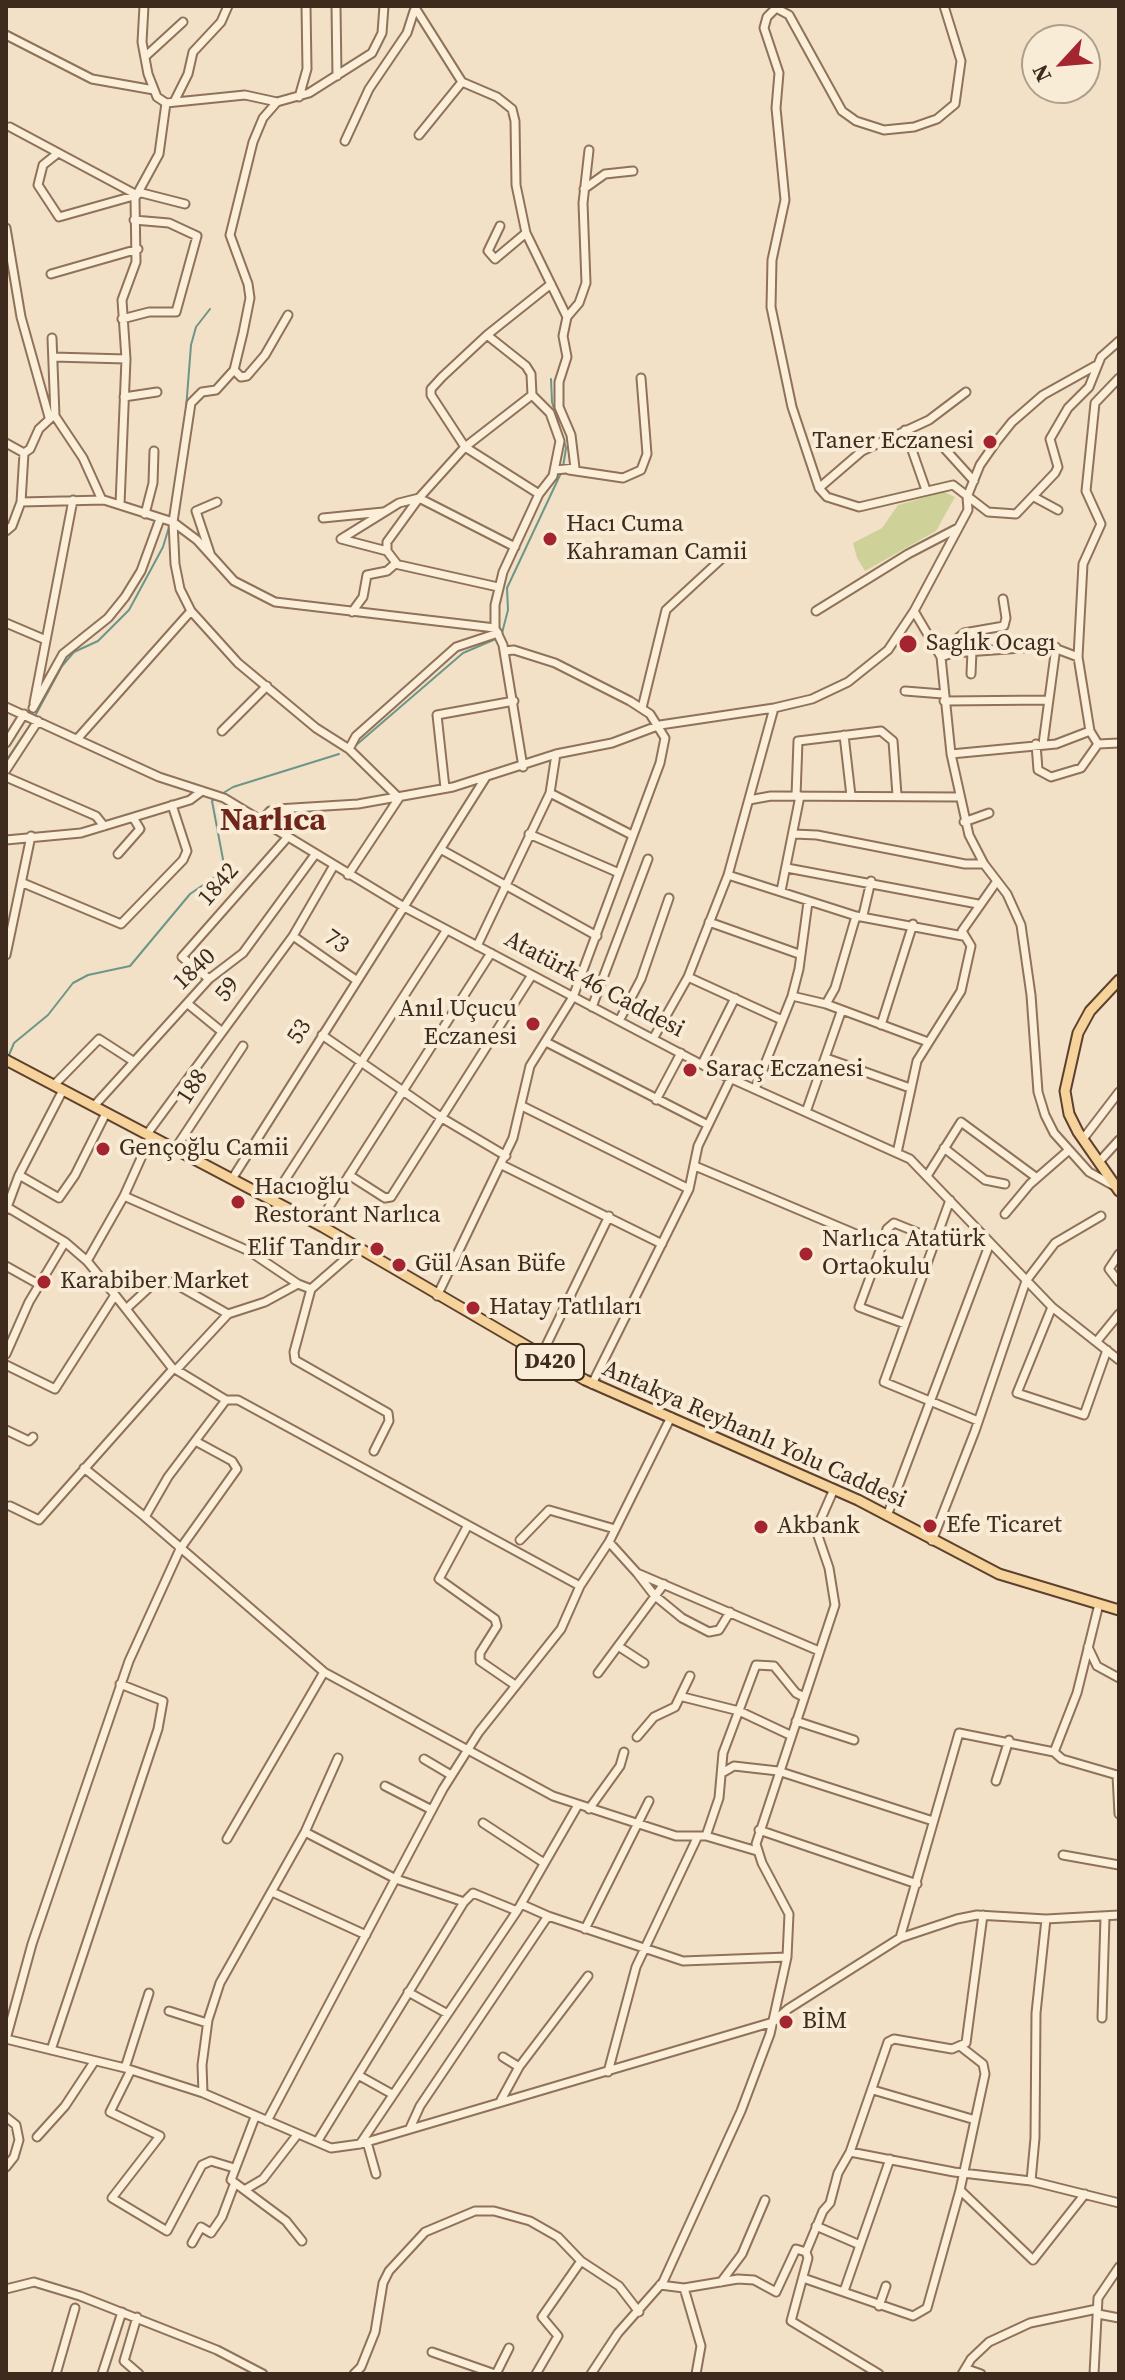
<!DOCTYPE html>
<html>
<head>
<meta charset="utf-8">
<style>
	body { margin:0 }
	#map { position:relative; width:1125px; height:2380px; overflow:hidden; background:#f2e1c6; font-family:"Source Serif 4",serif }
	canvas { display:block }
	.frame { position:absolute; inset:0; border:8px solid #3e2b1e; pointer-events:none }
	.north { position:absolute; left:1021px; top:24px; width:80px; height:80px; box-sizing:border-box; background:#f9ecd6; border:2px solid #ae9f8c; border-radius:50%; rotate:244deg; font-size:22px; font-weight:700; line-height:32px; text-align:center; color:#3e2b1e }
	.north::after { content:''; display:block; margin:auto; width:28px; height:36px; background:#a4242f; clip-path:polygon(50% 0,100% 100%,50% 72%,0 100%) }
</style>
</head>
<body>
<div id="map">
<canvas width="1125" height="2380"></canvas>
<div class="frame"></div>
<div class="north">N</div>
</div>
<script>
const c = document.querySelector('canvas').getContext('2d');
c.lineJoin = 'round';
function fillPath(path, color) {
  c.fillStyle = color;
  c.fill(path, 'evenodd');
}
function shape(rows) {
  const path = new Path2D();
  for (const r of rows) {
    path.moveTo(r[0], r[1]);
    for (let i = 2; i < r.length; i += 2) path.lineTo(r[i], r[i + 1]);
  }
  return path;
}
function strokePath(path, color, width, dash) {
  c.strokeStyle = color;
  c.lineWidth = width;
  c.lineCap = dash ? 'butt' : 'round';
  c.setLineDash(dash || []);
  c.stroke(path);
}
function label(font, color, halo, rows, align = 'center') {
  c.font = font + ' "Source Serif 4",serif';
  c.lineWidth = 8;
  c.setLineDash([]);
  c.textBaseline = 'middle';
  c.strokeStyle = halo;
  c.fillStyle = color;
  for (const [text, x, y, turn = 0] of rows) {
    c.save();
    c.translate(x, y);
    c.rotate((+turn || 0) * Math.PI / 180);
    c.textAlign = isNaN(turn) ? turn : align;
    if (halo) c.strokeText(text, 0, 0);
    c.fillText(text, 0, 0);
    c.restore();
  }
}
const green = shape([
	[944,492,955,497,936,531,865,571,857,558,853,543,882,528,898,505]
]);
const stream = shape([
	[551,379,552,402,566,448,563,467],
	[185,422,191,345,196,327,210,309],
	[502,633,508,610,507,588,561,473],
	[35,716,62,666,74,652,98,641,129,610,163,547,169,527],
	[355,746,463,653,498,638],
	[6,761,32,722],
	[220,795,233,787,339,754],
	[9,1055,14,1043,48,1015,73,983,88,975,130,966,190,894,225,870,212,801,215,799]
]);
const minor = shape([
	[144,6,142,42,148,74,157,97,166,103],
	[336,6,337,76],
	[414,6,462,82,497,97,512,109,515,121,516,185,526,233,567,317,563,336,567,357,559,382,559,407,571,435,575,468,555,470],
	[944,6,961,61,955,104,937,119,914,127,884,130,856,121,842,111,789,15,776,8,767,17,764,28,779,73,776,108,785,200,772,260,771,307,792,407,819,488,827,497,859,507,953,485,988,512,1016,514,1055,473,1058,467,1050,439,1068,408,1089,387,1101,357,1119,341],
	[6,35,92,79,154,90],
	[147,55,183,22],
	[299,97,307,69,306,6],
	[175,100,188,74,193,52,221,22,228,6],
	[10,127,137,195,59,217,38,185,43,165,58,153],
	[419,135,462,82],
	[345,141,369,89,407,33,415,8],
	[584,189,605,174,633,171],
	[138,192,185,204],
	[500,226,488,251,495,259,526,233],
	[6,228,21,317,49,417],
	[51,274,138,249],
	[567,317,579,303,586,283,583,203,589,150],
	[122,319,149,312,176,312,197,236,169,223,134,220],
	[487,335,551,284],
	[52,338,55,416,83,458,102,500],
	[53,357,126,359],
	[234,370,241,377,247,376,265,355,288,315],
	[1119,378,1095,403,1086,491,1101,524,1083,564,1078,657,1090,731,1098,744,1119,743],
	[124,397,157,392],
	[905,430,926,490],
	[6,443,24,453],
	[945,449,974,481],
	[569,470,623,478,641,470,647,454,641,378],
	[819,488,862,451,929,420,966,392],
	[1034,497,1058,510],
	[21,502,104,500,173,522,197,540,234,581,275,602,495,628],
	[120,504,126,359,122,300,136,262,135,198,159,154,166,103,245,95,277,102],
	[145,514,153,483,154,451],
	[323,518,383,512],
	[6,531,12,526,21,502,24,453,30,449,39,429,53,416],
	[341,539,399,503,419,498,515,547],
	[341,539,387,551],
	[210,553,196,511,217,502],
	[397,564,387,551,387,542,419,498,465,447,532,395],
	[191,611,180,589,175,564,173,522,191,403,202,392,216,390,234,370,243,333,250,298,248,284,230,235,253,142,263,118,277,102,309,93,372,53,382,33,384,6],
	[816,611,908,554,956,529],
	[914,611,941,657,951,754,969,835,984,864,1007,894,1021,925,1031,995,1038,1092,1045,1115,1054,1133,1089,1172,1116,1187],
	[352,612,363,597,367,575,387,571,395,564,498,587],
	[6,623,46,640],
	[952,653,958,638,964,633,1004,626,1006,618,1003,599],
	[941,657,952,653,1049,646,1078,657],
	[971,674,972,651],
	[905,691,943,694],
	[944,701,1048,700],
	[34,703,73,500],
	[6,707,159,777,224,798,404,907,619,1021,712,1070,910,1159,1052,1307,1119,1360],
	[33,708,63,654,108,618,125,597,141,571,160,519],
	[642,708,666,610,731,550],
	[222,731,267,686],
	[844,735,851,796],
	[78,738,191,611,238,663,316,728,349,749,399,798,348,875],
	[6,743,24,714],
	[1036,744,1038,770,1051,777,1081,768,1098,744],
	[1043,744,1056,647],
	[349,749,356,736,456,647,498,633],
	[951,754,1056,744,1090,731],
	[523,767,503,645,495,628,495,605,503,572,539,494,553,476,560,441,550,413,532,395,531,374,526,366,487,335,442,377,431,389,431,395,465,447,539,494],
	[6,770,38,721],
	[6,777,96,816,104,826],
	[445,788,437,715,514,701],
	[550,793,632,835],
	[796,796,798,741,881,731,893,741,897,795],
	[749,800,771,796,959,797],
	[260,822,270,811,277,809,358,804,453,787,556,754,612,743,660,725,774,708,812,699,848,682,888,650,914,611,968,510,967,497,980,465,996,442,1012,422,1043,395,1095,366],
	[964,822,989,813],
	[529,834,619,873],
	[794,834,817,835,965,864,984,864],
	[6,840,81,833,190,800,202,791],
	[442,850,597,936],
	[118,854,140,829,134,819],
	[787,868,978,904],
	[728,875,856,916,963,936],
	[23,883,121,924,183,860,187,851,172,805],
	[781,891,800,796],
	[863,915,871,881],
	[709,922,799,954],
	[293,936,356,980],
	[477,946,550,793,556,754],
	[6,955,31,836],
	[688,977,782,1020],
	[209,979,182,957,286,839],
	[792,996,826,1004,928,1042],
	[188,1004,221,1031],
	[826,1004,835,988,856,916],
	[592,1007,648,859],
	[619,1021,641,979,669,898],
	[881,1025,913,924],
	[322,1035,442,1118,506,1156],
	[653,1039,688,977,728,875,774,708],
	[546,1042,708,1125],
	[826,1058,910,1088],
	[702,1064,735,998],
	[54,1085,99,1039,133,1061],
	[755,1089,792,996,799,969,808,902],
	[656,1100,681,1053],
	[94,1106,209,979,243,953,314,856],
	[522,1106,689,1189],
	[806,1112,841,1012],
	[147,1134,293,936,333,867],
	[1083,1139,1119,1092],
	[944,1148,985,1180,1005,1184],
	[175,1149,243,1046],
	[897,1153,917,1061,961,991,971,946,962,931,997,881],
	[1099,1162,1119,1140],
	[502,1165,662,1244],
	[695,1166,882,1245],
	[19,1175,59,1198,75,1175,106,1113],
	[349,1175,385,1198,391,1197,532,975],
	[927,1176,961,1122,1037,1178],
	[232,1179,486,777],
	[124,1196,249,1251,298,1284],
	[272,1200,446,931],
	[950,1200,884,1382,978,1421],
	[7,1207,65,1242],
	[6,1210,19,1175,63,1090],
	[1005,1214,1030,1184,1069,1150],
	[318,1224,491,953],
	[1119,1254,1109,1269,1119,1282],
	[87,1261,124,1196,151,1136],
	[6,1266,40,1285],
	[311,1289,294,1352,295,1360,388,1413,389,1421,374,1451],
	[437,1296,513,1138,530,1066,573,997,660,763,665,738,650,714,630,701,555,663,514,650,504,651],
	[1052,1307,1017,1393,1084,1415,1107,1350],
	[126,1309,152,1285,172,1282,228,1314,265,1302,298,1284,311,1289,358,1248],
	[905,1324,859,1307,882,1245,887,1229,894,1223,936,1240],
	[1097,1341,1119,1314],
	[6,1354,29,1302,65,1242,87,1261,115,1295,55,1389,6,1365],
	[541,1356,609,1216],
	[175,1369,226,1400],
	[177,1369,228,1314],
	[592,1384,689,1189,698,1146,731,1078],
	[6,1430,29,1441,33,1437],
	[84,1468,145,1517,168,1477,226,1400,238,1400,580,1586],
	[10,1506,39,1520,173,1369,115,1295],
	[887,1516,990,1243],
	[145,1517,324,1672],
	[468,1525,439,1579,495,1619,497,1626,480,1653,480,1661,515,1685],
	[520,1540,549,1510,615,1529],
	[932,1541,975,1431,1026,1281,1055,1243,1101,1216],
	[609,1542,671,1417],
	[637,1573,654,1595,682,1618,709,1632,719,1630,730,1612],
	[618,1646,644,1663],
	[1088,1647,1097,1666,1119,1678],
	[598,1673,664,1584],
	[683,1697,739,1711,790,1735],
	[796,1721,854,1740],
	[637,1737,654,1717,675,1707,690,1676],
	[1054,1752,1077,1693,1099,1604],
	[338,1758,305,1832,220,1983,208,2020,202,2065,203,2093,331,2148,360,2144,773,2022,788,2009,900,1938,957,1919,977,1915,1046,1919,1119,1915],
	[424,1759,451,1775],
	[722,1773,734,1766,778,1771,933,1821],
	[996,1781,1009,1740],
	[385,1786,432,1810],
	[589,1809,620,1766,624,1752],
	[483,1823,544,1863],
	[759,1830,917,1884],
	[305,1832,396,1879,464,1902,317,2142],
	[706,1836,719,1798,723,1753,756,1665,774,1666,796,1693,804,1697],
	[227,1839,324,1672,553,1796,676,1836,706,1836,757,1851],
	[1063,1855,1119,1865],
	[272,1892,366,1935],
	[464,1902,473,1893,517,1911,578,1805],
	[521,1904,548,1916],
	[585,1929,649,1801],
	[900,1938,959,1733,1054,1752,1062,1759,1117,1775,1119,1814],
	[408,1992,446,2013],
	[169,2011,207,2023],
	[1102,2018,1105,1917],
	[6,2039,32,1944,129,1661,180,1549,237,1469,232,1461,197,1442],
	[6,2039,125,2068,203,2093],
	[51,2050,158,1729,163,1701,120,1684],
	[503,2057,519,2067],
	[125,2068,149,1993],
	[131,2070,110,2112,160,2136,112,2198,167,2231,202,2165,211,2161,234,2168],
	[608,2072,636,1967,697,1838],
	[358,2075,392,2094],
	[873,2090,972,2119],
	[501,2100,519,2067,588,1976],
	[6,2117,16,2125,19,2140,14,2157,6,2167],
	[255,2117,231,2180,286,2221,302,2241],
	[267,2121,443,1789,479,1732,561,1629,580,1586,609,1542,637,1573,819,1651],
	[410,2128,420,2106,548,1916,683,1961,787,1957],
	[37,2137,65,2106,94,2062],
	[367,2142,376,2174],
	[360,2144,517,1911],
	[850,2152,888,2042,894,2039,952,2049,966,2043,983,1915],
	[1031,2181,1035,2138,1036,2013,1046,1919],
	[246,2189,263,2179,297,2135],
	[960,2190,1033,2260,1085,2194],
	[816,2226,860,2245],
	[192,2243,201,2227,211,2233,222,2217,234,2185],
	[803,2278,913,2316,927,2308,960,2190,985,2074,983,2064,960,2046],
	[721,2282,742,2254,765,2200],
	[660,2285,684,2288,738,2279,754,2280,776,2292,796,2249,806,2252],
	[684,2288,701,2346,696,2374],
	[6,2289,34,2282,80,2296,217,2350,263,2374],
	[844,2291,890,2159],
	[879,2306,886,2286],
	[1098,2314,1119,2318],
	[137,2317,124,2361,139,2374],
	[432,2352,495,2374],
	[967,2369,981,2374],
	[56,2374,75,2308],
	[102,2374,122,2312],
	[354,2374,361,2367,375,2332,383,2283,389,2271,425,2232,475,2211,494,2211,530,2221,558,2237,581,2261,619,2286,639,2312],
	[496,2374,509,2348],
	[536,2374,558,2336,542,2317,581,2261],
	[591,2374,618,2333,663,2282,741,2111,770,2034,787,1957,789,1914,762,1863,756,1844,835,1605,829,1568,816,1530,834,1489],
	[879,2374,791,2321,808,2258,806,2252,823,2211,830,2203,838,2173,850,2152,954,2172,1031,2181,1119,2203],
	[962,2374,971,2359,989,2342,1030,2323,1097,2309],
	[1094,2374,1098,2298,1119,2267]
]);
const major = shape([
	[1119,980,1090,1011,1078,1033,1065,1091,1069,1114,1078,1132,1119,1191],
	[6,1060,323,1227,585,1380,858,1500,999,1574,1119,1610]
]);
const markers = [
	[990,442,8,"#a4242f"],
	[550,539,8,"#a4242f"],
	[908,644,10,"#a4242f"],
	[533,1024,8,"#a4242f"],
	[690,1070,8,"#a4242f"],
	[103,1149,8,"#a4242f"],
	[238,1202,8,"#a4242f"],
	[377,1249,8,"#a4242f"],
	[806,1254,8,"#a4242f"],
	[399,1265,8,"#a4242f"],
	[44,1282,8,"#a4242f"],
	[473,1308,8,"#a4242f"],
	[930,1526,8,"#a4242f"],
	[761,1527,8,"#a4242f"],
	[786,2022,8,"#a4242f"]
];
const shields = [
	[550,1362,68]
];
const shieldNames = [
	["D420",550,1362]
];
const poiNames = [
	["Taner Eczanesi",974,442,"right"],
	["Hacı Cuma",566,525],
	["Kahraman Camii",566,553],
	["Saglık Ocagı",926,644],
	["Anıl Uçucu",517,1010,"right"],
	["Eczanesi",517,1038,"right"],
	["Saraç Eczanesi",706,1070],
	["Gençoğlu Camii",119,1149],
	["Hacıoğlu",254,1188],
	["Restorant Narlıca",254,1216],
	["Narlıca Atatürk",822,1240],
	["Ortaokulu",822,1268],
	["Elif Tandır",361,1249,"right"],
	["Gül Asan Büfe",415,1265],
	["Karabiber Market",60,1282],
	["Hatay Tatlıları",489,1308],
	["Efe Ticaret",946,1526],
	["Akbank",777,1527],
	["BİM",802,2022]
];
const streetNames = [
	["1842",219,885,-49],
	["73",336,942,35],
	["1840",195,970,-44],
	["Atatürk 46 Caddesi",594,985,28],
	["59",228,990,-52],
	["53",300,1032,-58],
	["188",193,1087,-57],
	["Antakya Reyhanlı Yolu Caddesi",754,1435,24]
];
const districtNames = [
	["Narlıca",273,822]
];
fillPath(green, '#cfd298');
strokePath(stream, '#6d9588', 2);
strokePath(minor, '#8f7259', 11);
strokePath(major, '#5d402e', 13);
strokePath(minor, '#fcefda', 7);
strokePath(major, '#f7d39c', 9);
for (const [x, y, r, color] of markers) {
  const dot = new Path2D();
  dot.arc(x, y, r, 0, 2 * Math.PI);
  c.fillStyle = color;
  c.fill(dot);
  strokePath(dot, '#f9ecd6', 3);
}
for (const [x, y, w] of shields) {
  const box = new Path2D();
  box.roundRect(x - w / 2, y - 18, w, 36, 6);
  c.fillStyle = '#f9ecd6';
  c.fill(box);
  strokePath(box, '#3e2b1e', 2);
}
label('bold 22px', '#3e2b1e', null, shieldNames);
label('24px', '#3e2b1e', '#f9ecd6', poiNames, 'left');
label('24px', '#3e2b1e', '#f9ecd6', streetNames);
label('bold 32px', '#6f251a', '#f9ecd6', districtNames);
</script>
</body>
</html>
